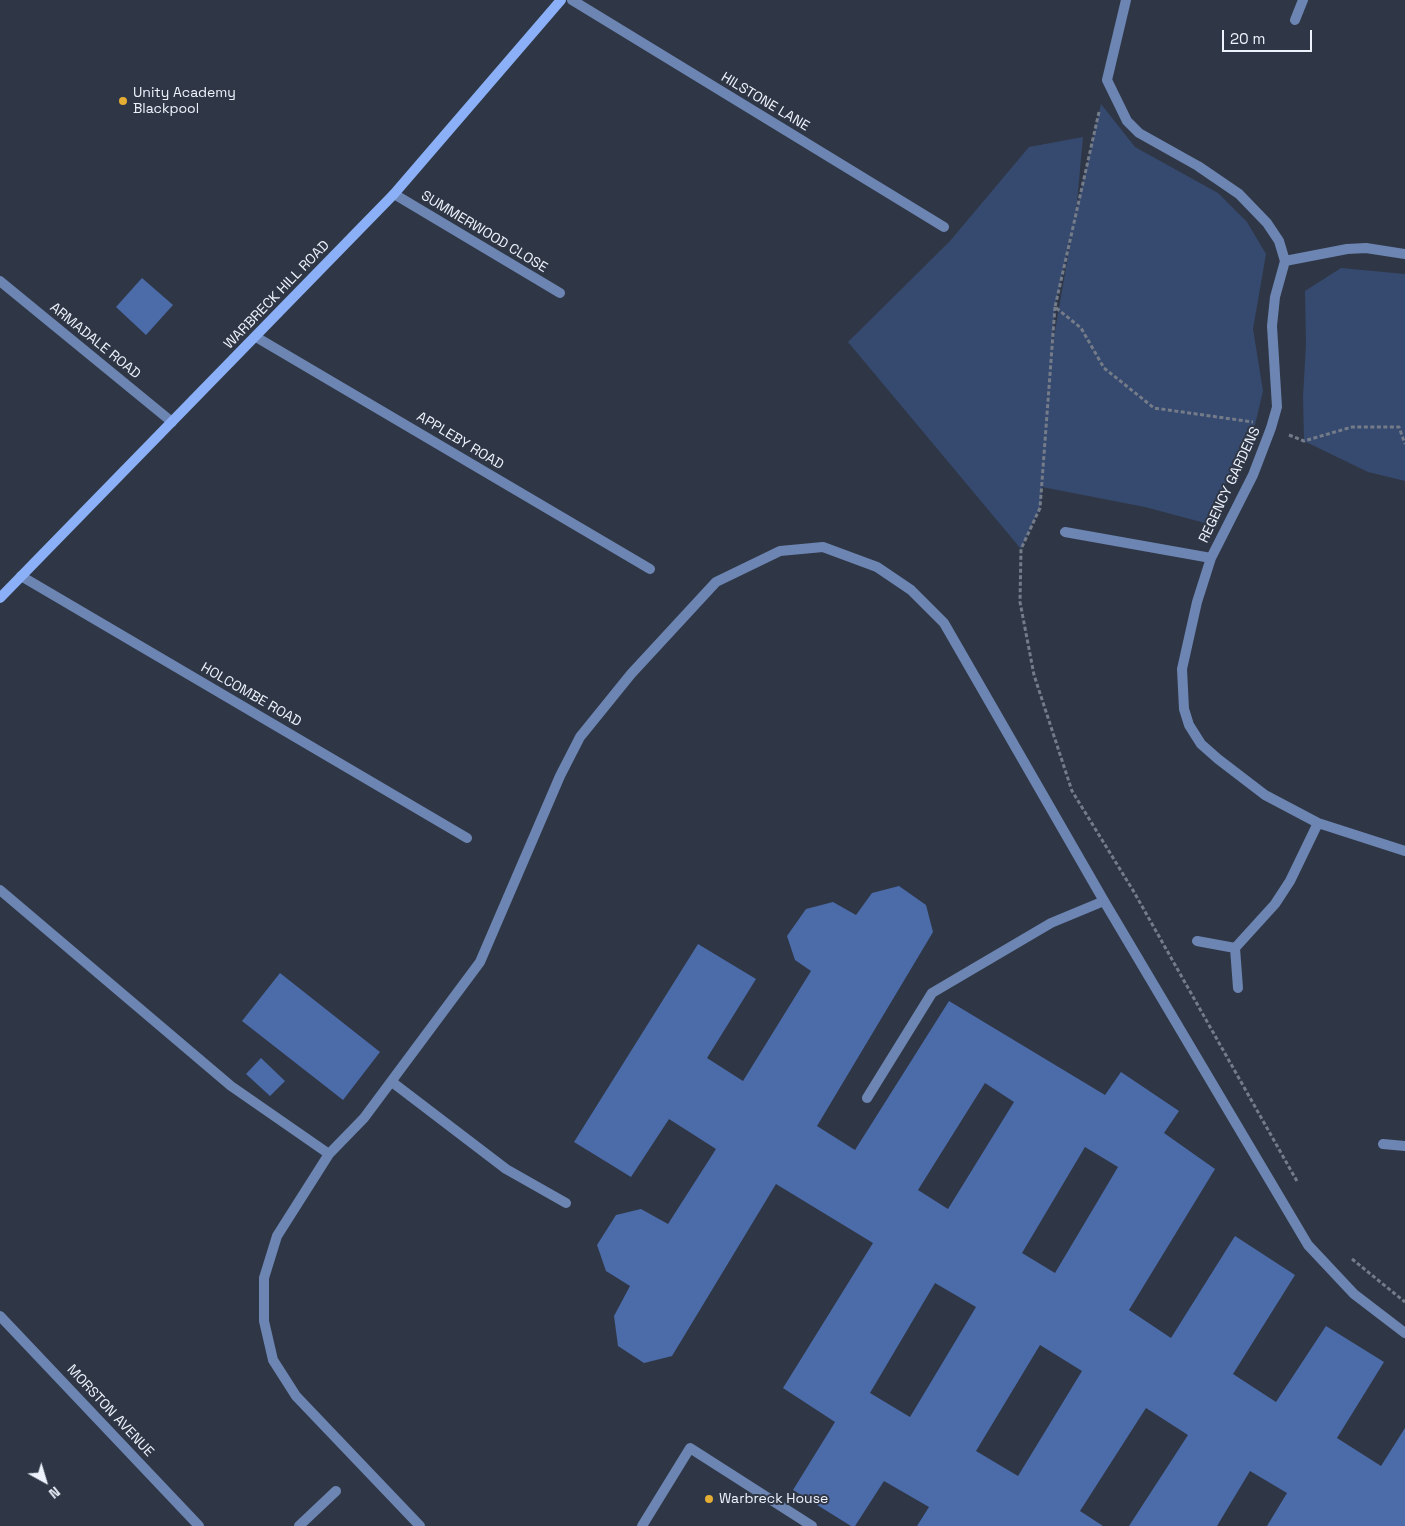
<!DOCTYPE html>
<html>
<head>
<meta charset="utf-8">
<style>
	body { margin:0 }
	#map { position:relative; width:1405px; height:1526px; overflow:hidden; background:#2f3746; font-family:"Space Grotesk",sans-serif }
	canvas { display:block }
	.north { position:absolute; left:20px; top:1456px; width:50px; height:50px; -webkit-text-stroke:4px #2f3746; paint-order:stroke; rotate:141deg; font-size:14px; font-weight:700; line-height:20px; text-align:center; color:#edf2fc }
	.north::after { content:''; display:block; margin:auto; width:18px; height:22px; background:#edf2fc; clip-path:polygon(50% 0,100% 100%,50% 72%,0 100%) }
	.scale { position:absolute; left:1222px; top:30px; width:90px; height:22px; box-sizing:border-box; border:2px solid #edf2fc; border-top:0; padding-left:6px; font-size:15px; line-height:18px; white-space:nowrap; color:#edf2fc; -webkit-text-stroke:4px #2f3746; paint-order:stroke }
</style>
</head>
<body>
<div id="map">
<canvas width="1405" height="1526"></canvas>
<div class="north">N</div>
<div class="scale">20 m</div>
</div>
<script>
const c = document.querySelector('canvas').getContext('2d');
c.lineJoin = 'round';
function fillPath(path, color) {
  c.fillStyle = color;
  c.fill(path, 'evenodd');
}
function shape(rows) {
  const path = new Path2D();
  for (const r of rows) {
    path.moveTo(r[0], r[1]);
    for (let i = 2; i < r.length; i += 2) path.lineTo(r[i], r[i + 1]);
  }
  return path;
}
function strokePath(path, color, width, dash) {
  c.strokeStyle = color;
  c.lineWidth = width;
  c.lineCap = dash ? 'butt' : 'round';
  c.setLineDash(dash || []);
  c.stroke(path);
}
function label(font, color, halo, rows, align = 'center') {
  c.font = font + ' "Space Grotesk",sans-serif';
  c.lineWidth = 4;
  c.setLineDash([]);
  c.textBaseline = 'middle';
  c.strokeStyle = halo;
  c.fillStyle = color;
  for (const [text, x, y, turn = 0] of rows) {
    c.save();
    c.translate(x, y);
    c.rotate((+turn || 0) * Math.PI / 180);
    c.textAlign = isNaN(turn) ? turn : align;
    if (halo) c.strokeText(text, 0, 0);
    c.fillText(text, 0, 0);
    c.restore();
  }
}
const green = shape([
	[1101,104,1135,147,1218,193,1247,222,1266,254,1253,329,1263,391,1254,429,1205,523,1145,507,1042,487,1040,508,1021,549,848,342,950,241,1029,147,1083,137,1076,213],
	[1072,232,1072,233,1052,348,1055,307],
	[1341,268,1405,274,1405,481,1368,472,1304,441,1303,397,1306,344,1305,291]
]);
const building = shape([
	[142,278,173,305,146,335,116,307],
	[899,886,926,905,933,932,817,1126,855,1150,949,1001,1105,1095,1121,1072,1179,1111,1164,1133,1215,1169,1129,1310,1171,1338,1235,1236,1295,1275,1233,1374,1276,1402,1326,1326,1384,1362,1337,1438,1381,1466,1405,1428,1405,1526,1267,1526,1287,1493,1250,1471,1217,1526,1129,1526,1188,1435,1146,1408,1080,1511,1103,1526,917,1526,929,1507,884,1481,855,1526,851,1526,793,1490,835,1422,783,1388,873,1243,776,1184,672,1356,644,1363,618,1346,614,1316,630,1286,606,1271,597,1245,616,1215,641,1209,668,1224,716,1149,669,1119,631,1177,574,1142,698,944,756,979,707,1058,743,1081,811,971,795,960,787,936,806,909,833,902,856,915,872,893],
	[985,1083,1014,1102,948,1209,918,1190],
	[1085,1147,1118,1167,1055,1273,1022,1253],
	[935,1283,976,1307,910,1417,870,1393],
	[1040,1345,1082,1371,1018,1476,976,1451],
	[280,973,380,1052,343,1100,242,1021],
	[261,1058,285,1081,270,1096,246,1074]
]);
const path = shape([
	[1099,112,1055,307,1081,328,1104,368,1154,408,1253,422],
	[1055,307,1040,508,1021,549,1020,602,1034,675,1072,791,1134,892,1298,1183],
	[1289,435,1304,441,1352,427,1399,427,1405,444],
	[1352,1259,1405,1302]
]);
const service = shape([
	[1295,20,1303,0],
	[0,890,231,1086,329,1154],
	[392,1082,506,1169,566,1203],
	[867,1098,932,993,1051,923,1104,901],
	[420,1526,296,1396,273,1360,264,1321,264,1278,277,1236,329,1154,364,1118,480,962,560,776,580,737,631,674,716,582,780,551,823,547,877,567,911,590,944,623,1104,901,1308,1245,1354,1294,1405,1333],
	[642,1526,690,1448,812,1526]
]);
const minor = shape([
	[572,0,944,227],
	[1126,0,1107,80,1127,121,1139,133,1198,166,1239,194,1267,223,1279,241,1285,261,1275,297,1272,326,1277,407,1271,428,1253,475,1211,558,1197,602,1182,669,1184,709,1189,725,1201,744,1218,759,1265,795,1318,823,1405,851],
	[394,194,560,293],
	[1285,261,1347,249,1366,248,1405,254],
	[0,281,172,422],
	[256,337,650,569],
	[1065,532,1211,558],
	[21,576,467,838],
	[1197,941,1235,948],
	[1238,988,1235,948,1275,904,1290,881,1318,823],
	[1383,1144,1405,1146],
	[0,1316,199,1526],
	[299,1526,336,1491]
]);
const secondary = shape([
	[0,598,394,194,561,0]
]);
const markers = [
	[123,101,5,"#e4ae35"],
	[709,1499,5,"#e4ae35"]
];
const poiNames = [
	["Unity Academy",133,93],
	["Blackpool",133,109],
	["Warbreck House",719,1499]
];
const streetNames = [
	["HILSTONE LANE",765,102,31],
	["SUMMERWOOD CLOSE",484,232,31],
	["WARBRECK HILL ROAD",277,295,-46],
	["ARMADALE ROAD",95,341,39],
	["APPLEBY ROAD",460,441,31],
	["REGENCY GARDENS",1230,485,-65],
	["HOLCOMBE ROAD",251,695,30],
	["MORSTON AVENUE",110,1411,47]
];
fillPath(green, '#36496e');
fillPath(building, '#4c6ba9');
strokePath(path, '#757c89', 3, [4, 2.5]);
strokePath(service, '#6d85b2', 10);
strokePath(minor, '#6d85b2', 10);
strokePath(secondary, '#8bb0f7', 10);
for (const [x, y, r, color] of markers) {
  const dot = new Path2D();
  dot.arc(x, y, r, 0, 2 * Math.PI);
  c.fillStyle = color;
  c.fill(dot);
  strokePath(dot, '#2f3746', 2);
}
label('14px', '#edf2fc', '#2f3746', poiNames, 'left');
label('14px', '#edf2fc', '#2f3746', streetNames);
</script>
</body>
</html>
